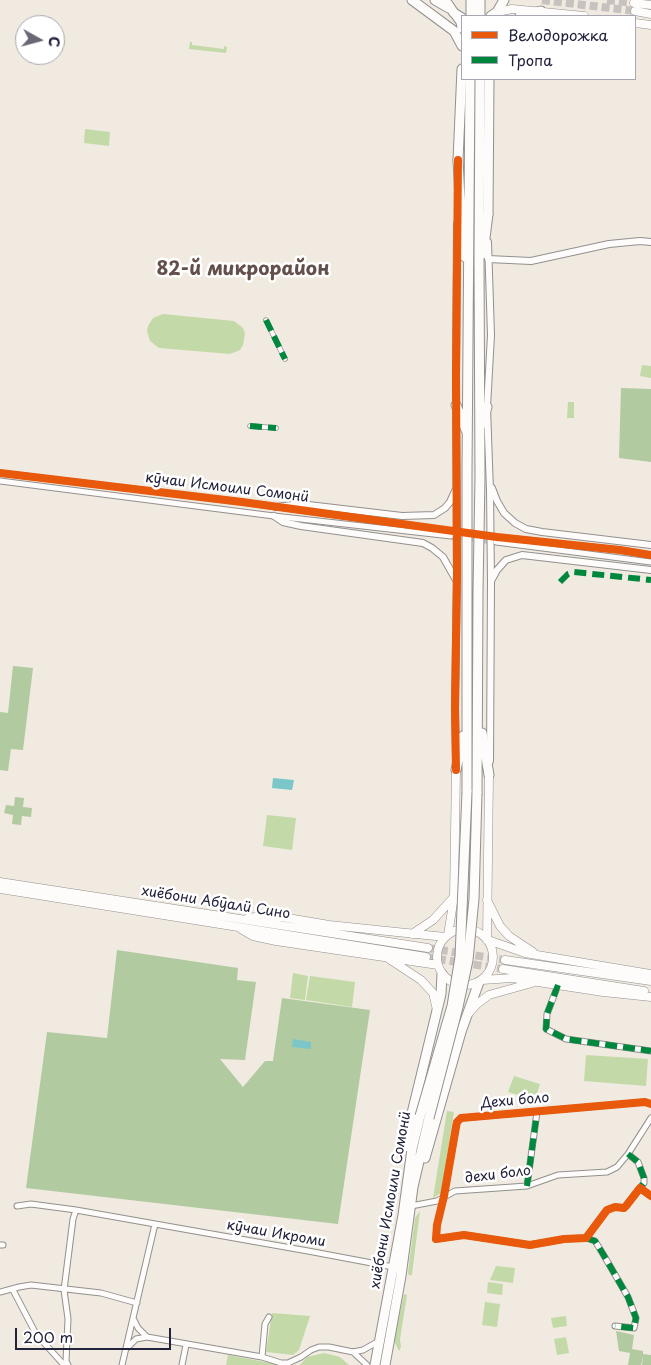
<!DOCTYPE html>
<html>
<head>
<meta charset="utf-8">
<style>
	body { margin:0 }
	#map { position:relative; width:651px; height:1365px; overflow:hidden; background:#f0eae0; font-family:"Playpen Sans",sans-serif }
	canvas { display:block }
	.legend { position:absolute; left:461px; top:15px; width:175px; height:65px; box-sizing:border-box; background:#fff; border:1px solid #a7a7b1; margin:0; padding:6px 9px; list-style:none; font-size:15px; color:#22223b }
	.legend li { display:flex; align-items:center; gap:10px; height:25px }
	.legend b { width:25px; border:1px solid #a7a7b1 }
	.north { position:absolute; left:15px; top:15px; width:50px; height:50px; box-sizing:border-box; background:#fff; border:1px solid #a7a7b1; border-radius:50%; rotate:97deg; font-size:14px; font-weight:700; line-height:20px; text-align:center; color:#22223b }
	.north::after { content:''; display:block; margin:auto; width:18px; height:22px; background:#6a6875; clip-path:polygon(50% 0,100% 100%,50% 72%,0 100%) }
	.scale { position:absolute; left:15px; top:1328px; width:156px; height:22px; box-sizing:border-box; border:2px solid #22223b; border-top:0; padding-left:6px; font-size:15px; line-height:18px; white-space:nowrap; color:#22223b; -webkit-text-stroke:4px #fff; paint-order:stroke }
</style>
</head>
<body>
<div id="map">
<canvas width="651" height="1365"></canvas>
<ul class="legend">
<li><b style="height:6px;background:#e8590c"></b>Велодорожка</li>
<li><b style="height:6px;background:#00873e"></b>Тропа</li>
</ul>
<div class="north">С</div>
<div class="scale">200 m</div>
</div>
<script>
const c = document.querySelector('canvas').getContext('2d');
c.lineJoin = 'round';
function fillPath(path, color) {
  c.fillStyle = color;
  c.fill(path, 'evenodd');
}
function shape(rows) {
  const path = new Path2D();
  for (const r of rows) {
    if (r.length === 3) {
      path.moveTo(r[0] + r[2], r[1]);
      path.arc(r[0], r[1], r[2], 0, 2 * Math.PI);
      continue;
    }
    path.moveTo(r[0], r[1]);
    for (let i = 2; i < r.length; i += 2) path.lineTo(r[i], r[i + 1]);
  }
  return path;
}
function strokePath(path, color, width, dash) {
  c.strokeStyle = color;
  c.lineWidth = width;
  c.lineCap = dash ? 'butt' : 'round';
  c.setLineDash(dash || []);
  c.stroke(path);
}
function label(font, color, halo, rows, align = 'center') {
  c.font = font + ' "Playpen Sans",sans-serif';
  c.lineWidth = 5;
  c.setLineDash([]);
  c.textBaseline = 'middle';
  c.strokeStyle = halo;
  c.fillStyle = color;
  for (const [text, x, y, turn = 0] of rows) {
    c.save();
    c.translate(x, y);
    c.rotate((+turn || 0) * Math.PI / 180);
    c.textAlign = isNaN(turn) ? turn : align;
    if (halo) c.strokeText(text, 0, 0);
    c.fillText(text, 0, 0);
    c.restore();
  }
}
const green = shape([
	[190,42,192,42,192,45,224,49,224,46,227,47,226,53,189,49],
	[85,129,110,132,109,146,84,143],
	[163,314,234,321,243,328,245,334,243,345,240,350,230,354,159,348,150,341,147,331,148,326,153,318],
	[642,365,651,366,651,378,640,376],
	[568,402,574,402,574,418,567,418],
	[267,815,296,818,292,850,263,846],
	[293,973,308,976,305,1000,290,998],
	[310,976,355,982,352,1007,306,1000],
	[586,1055,648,1059,646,1086,584,1081],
	[514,1076,540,1084,535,1100,508,1092],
	[447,1111,454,1112,441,1193,433,1198],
	[420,1211,412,1274,411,1276,408,1274,408,1272,415,1218],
	[496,1266,515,1268,513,1283,490,1280],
	[488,1282,503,1284,502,1295,487,1293],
	[404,1294,407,1295,400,1339,401,1347,399,1351,394,1341],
	[485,1302,500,1304,497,1327,482,1325],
	[272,1313,310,1316,299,1350,293,1355,266,1352],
	[566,1316,567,1326,553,1328,551,1318],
	[566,1337,569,1353,557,1355,554,1339],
	[324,1353,340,1357,349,1365,300,1365,307,1357],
	[228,1355,281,1365,226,1365]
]);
const forest = shape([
	[621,388,651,389,651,462,619,458],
	[13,666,33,668,23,750,11,749,8,771,0,770,0,712,8,713],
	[15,797,24,798,23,807,32,808,31,817,22,816,21,825,12,824,13,815,4,813,6,805,14,806],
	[117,950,238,968,237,980,256,982,245,1060,220,1059,243,1087,265,1061,273,1061,282,998,370,1010,338,1224,26,1188,47,1032,107,1038],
	[616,1331,634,1335,632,1349,643,1351,643,1354,651,1355,651,1365,642,1365,643,1356,641,1365,628,1365,630,1353,619,1351]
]);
const water = shape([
	[273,778,294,780,292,790,272,788],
	[293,1039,311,1042,311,1049,292,1047]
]);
const minorTunnel = shape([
	[453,531,494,537],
	[454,536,492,542]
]);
const secondaryTunnel = shape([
	[542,0,635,11],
	[607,0,634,3],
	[428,948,505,960],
	[426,957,503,969]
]);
const pedestrian = shape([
	[266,320,285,359],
	[250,426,276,428]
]);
const minor = shape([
	[0,473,242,502,451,531],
	[0,481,274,516,451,536],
	[497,537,620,550,651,555],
	[496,542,651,562],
	[558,985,547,1014,546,1029,566,1039,651,1051],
	[651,1104,645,1102,461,1118,457,1122,456,1127,444,1196,437,1225,436,1239,464,1235,530,1245,564,1239,586,1238,607,1210,615,1207,624,1208,626,1206,640,1188,651,1196],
	[628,1154,638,1162,644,1178,644,1183,640,1188],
	[527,1186,537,1112],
	[17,1206,31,1204,76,1210,308,1251,393,1267],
	[411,1206,437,1201,455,1191,527,1186,558,1175,607,1172,617,1167,628,1154,651,1118],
	[586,1238,595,1241,603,1254,628,1297,636,1318,634,1328,615,1326],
	[0,1245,3,1245],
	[13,1290,36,1334,64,1365],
	[0,1292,19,1287,31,1285,101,1293,137,1303],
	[134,1320,138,1328,147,1337],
	[127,1348,136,1339,147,1337,262,1357,281,1363,288,1363,301,1357,311,1350,319,1347,329,1347,353,1352,363,1350,379,1341],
	[353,1352,367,1365],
	[262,1357,265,1324,269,1317],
	[68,1365,66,1361,68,1319,64,1290,73,1219,76,1210],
	[122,1365,155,1224],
	[182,1365,186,1345]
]);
const tertiary = shape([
	[488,242,491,335,487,407,490,491,491,582,490,761],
	[488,259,531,261,609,244,640,241,651,242],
	[492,488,497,501,504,513,515,523,526,529,542,532,651,545],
	[276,507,300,504,402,516,434,515,445,508,450,502,456,489],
	[274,516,283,522,301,526,423,543,432,548,443,557,456,580],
	[491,581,497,570,506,560,522,555,651,570],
	[456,759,455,708,457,572,456,375,457,224]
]);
const secondary = shape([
	[634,3,651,5],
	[635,11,651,14],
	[497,12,512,9,584,16],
	[635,23,651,25],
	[0,882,428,948],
	[0,889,426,957],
	[487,900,500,926,509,936,533,952],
	[248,918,262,916,282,917,329,925,445,937],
	[465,957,28],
	[241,929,253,936,276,941,438,965],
	[412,934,433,920,453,898],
	[448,935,454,897,456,770],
	[487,940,489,775],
	[488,940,525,953,651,974],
	[389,959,421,980,433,993,437,1010],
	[505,960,651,981],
	[503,969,644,991],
	[482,980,512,978,603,992,651,997],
	[469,1013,477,1004,489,995,532,983]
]);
const primary = shape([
	[412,0,454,31,462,46],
	[435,0,449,8],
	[445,0,454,13,462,18],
	[456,15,461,22,462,28],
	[491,16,497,12,504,0],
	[520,16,541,11],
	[458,160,462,69],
	[488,214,489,79]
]);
const trunk = shape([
	[471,16,471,0],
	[480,16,480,0],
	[458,160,462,238,465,257],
	[483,254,488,214],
	[456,405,466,430],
	[482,424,487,407],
	[482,733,489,775],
	[456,770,463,736],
	[467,792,467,471,470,79],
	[477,793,478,591,480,477,479,259,480,79],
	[408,1147,409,1128,413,1109,441,994,442,974],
	[425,1158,461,1032,479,982],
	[375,1365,403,1215,412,1149,420,1116],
	[385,1365,401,1276,413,1187,429,1118]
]);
const trunkBridge = shape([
	[420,1116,452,1006,460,957,467,792],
	[429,1118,458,1007,468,960,474,899,477,793]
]);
const quiet = shape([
	[266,320,285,359],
	[250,426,276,428],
	[560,582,568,574,574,572,651,580],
	[558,985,547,1014,546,1029,566,1039,651,1051],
	[628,1154,638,1162,644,1178,644,1183,640,1188],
	[527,1186,537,1112],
	[586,1238,595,1241,603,1254,628,1297,636,1318,634,1328,615,1326]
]);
const cycleway = shape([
	[0,473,242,502,497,537,620,550,651,555],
	[456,770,455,708,457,572,456,375,458,160],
	[651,1104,645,1102,461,1118,457,1122,456,1127,444,1196,437,1225,436,1239,464,1235,530,1245,564,1239,586,1238,607,1210,615,1207,624,1208,626,1206,640,1188,651,1196]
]);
const streetNames = [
	["кӯчаи Исмоили Сомонӣ",227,488,7],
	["хиёбони Абӯалӣ Сино",216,903,9],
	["Дехи боло",515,1101,-5],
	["дехи боло",498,1175,-7],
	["хиёбони Исмоили Сомонӣ",391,1200,-80],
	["кӯчаи Икроми",276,1234,10]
];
const districtNames = [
	["82-й микрорайон",243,270]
];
fillPath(green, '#c3daa8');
fillPath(forest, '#b2caa0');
fillPath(water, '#7ac6c8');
strokePath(minorTunnel, '#c7c2bf', 5, [5, 2.5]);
strokePath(secondaryTunnel, '#c7c2bf', 8, [8, 4]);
strokePath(pedestrian, '#93908f', 5.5);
strokePath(minor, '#93908f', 7);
strokePath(tertiary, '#93908f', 8);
strokePath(secondary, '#93908f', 9);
strokePath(primary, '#93908f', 11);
strokePath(trunk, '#93908f', 11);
strokePath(pedestrian, '#fdfcfa', 4);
strokePath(minor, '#fdfcfa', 5);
strokePath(tertiary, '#fdfcfa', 6);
strokePath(secondary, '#fdfcfa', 8);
strokePath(primary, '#fdfcfa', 9);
strokePath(trunk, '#fdfcfa', 9);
strokePath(trunkBridge, '#93908f', 11, []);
strokePath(trunkBridge, '#fdfcfa', 9);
strokePath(quiet, '#00873e', 6, [12, 6]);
strokePath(cycleway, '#e8590c', 8);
label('14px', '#22223b', '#fff', streetNames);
label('bold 19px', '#634f4b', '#fff', districtNames);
</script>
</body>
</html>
